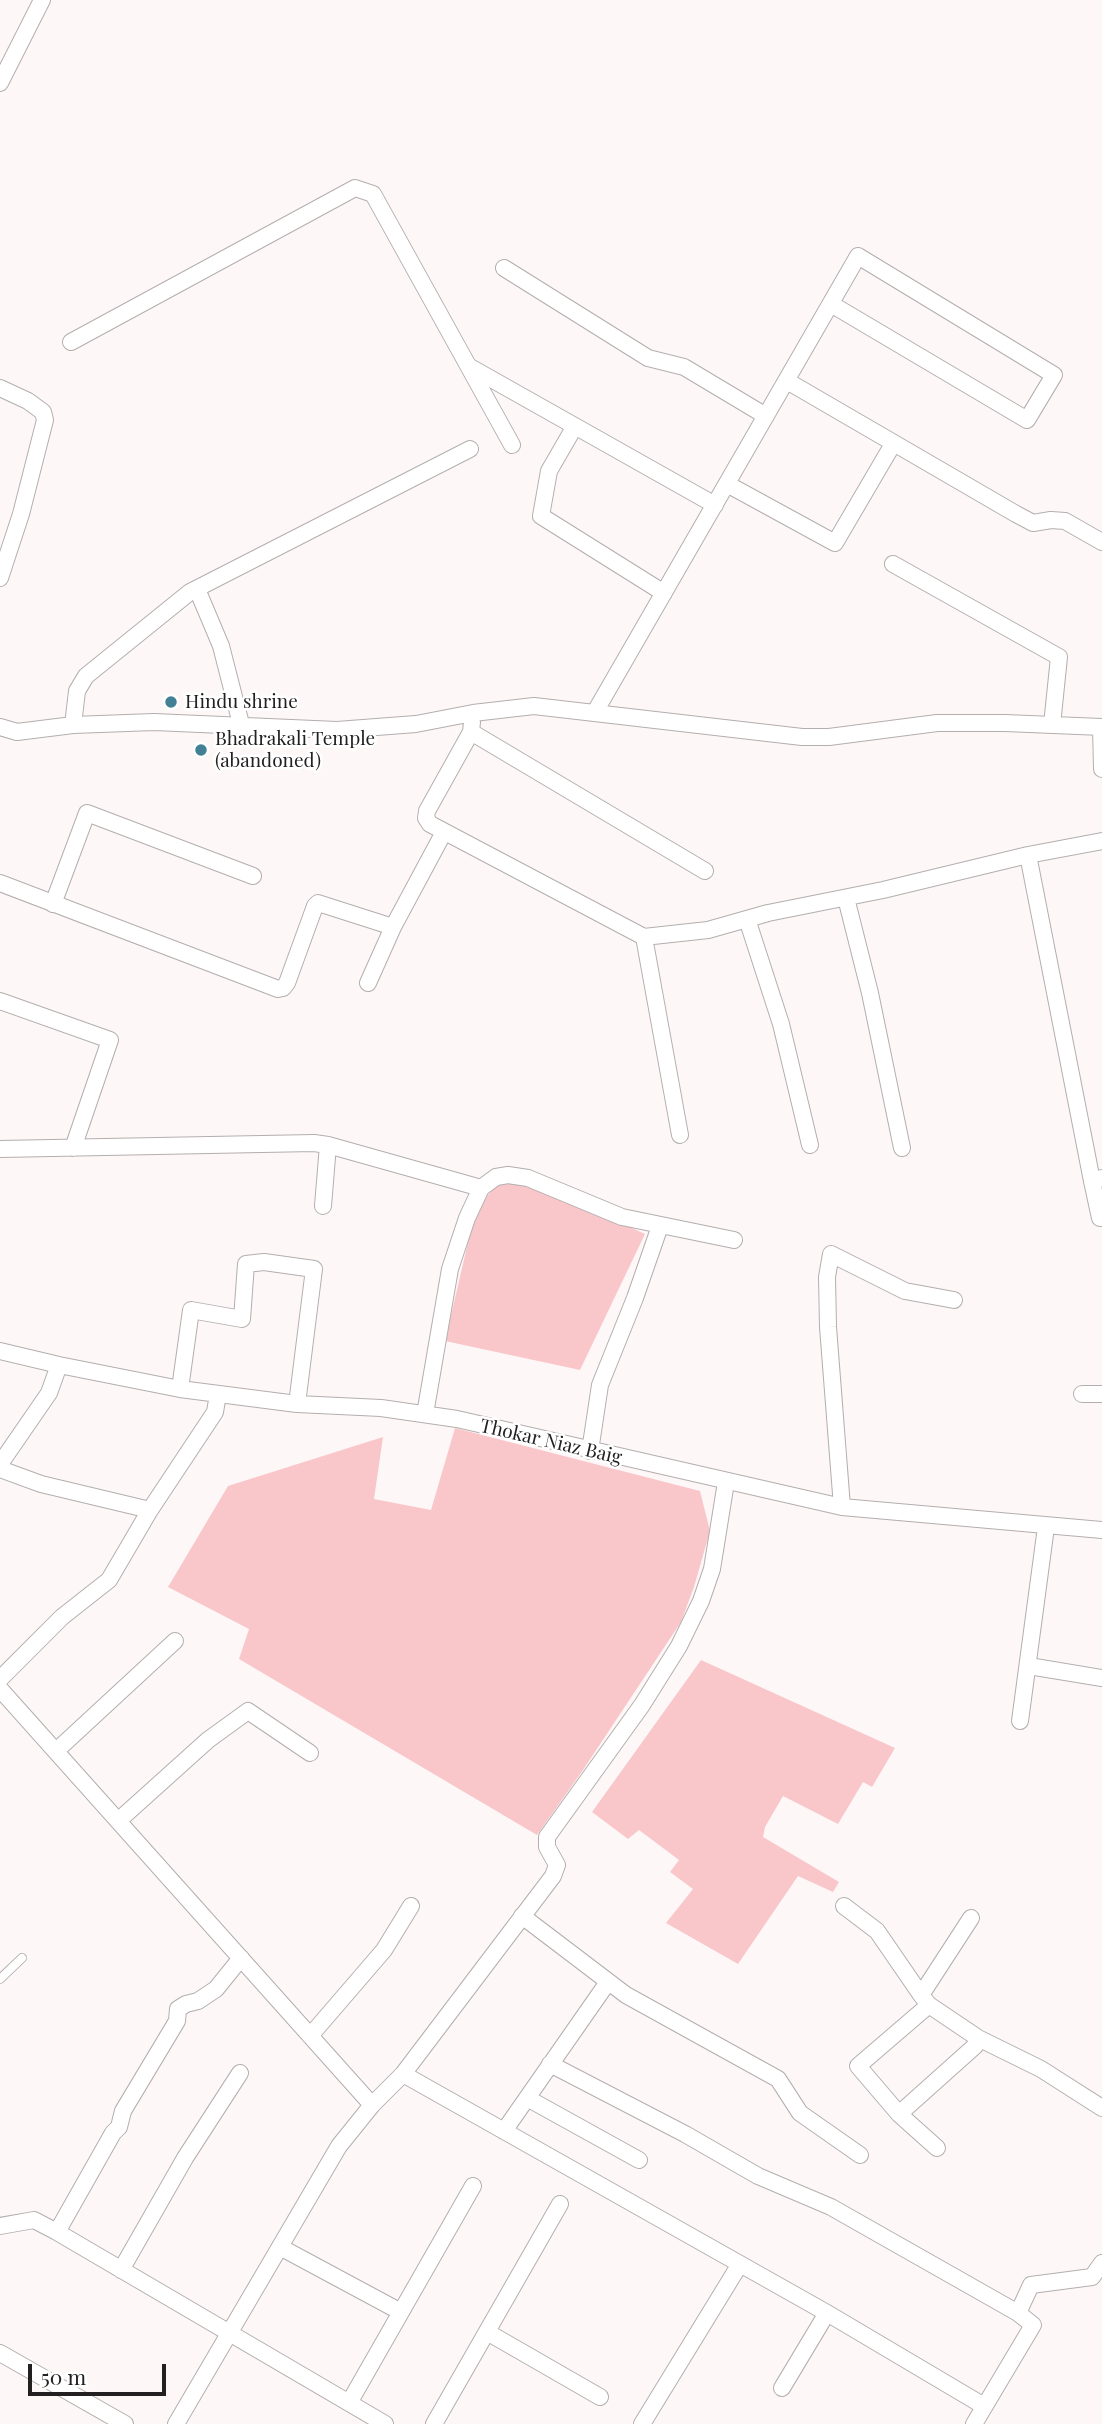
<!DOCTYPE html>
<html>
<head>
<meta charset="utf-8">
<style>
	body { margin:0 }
	#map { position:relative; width:1102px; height:2424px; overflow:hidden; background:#fef7f8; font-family:"Playfair Display",serif }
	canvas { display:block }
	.scale { position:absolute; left:28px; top:2364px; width:138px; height:32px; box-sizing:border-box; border:4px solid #222020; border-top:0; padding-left:9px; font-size:21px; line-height:24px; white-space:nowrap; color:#222020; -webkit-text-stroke:5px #fff; paint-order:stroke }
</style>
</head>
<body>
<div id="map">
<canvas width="1102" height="2424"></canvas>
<div class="scale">50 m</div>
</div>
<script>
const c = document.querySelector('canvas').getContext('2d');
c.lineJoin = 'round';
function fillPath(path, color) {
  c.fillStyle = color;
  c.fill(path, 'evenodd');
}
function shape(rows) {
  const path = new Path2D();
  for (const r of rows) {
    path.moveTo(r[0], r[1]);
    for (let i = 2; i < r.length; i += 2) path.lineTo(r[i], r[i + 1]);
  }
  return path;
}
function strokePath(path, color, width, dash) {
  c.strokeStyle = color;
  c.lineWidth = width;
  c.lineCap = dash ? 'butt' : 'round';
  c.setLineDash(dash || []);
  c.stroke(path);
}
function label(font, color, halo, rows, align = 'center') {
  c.font = font + ' "Playfair Display",serif';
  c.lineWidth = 5;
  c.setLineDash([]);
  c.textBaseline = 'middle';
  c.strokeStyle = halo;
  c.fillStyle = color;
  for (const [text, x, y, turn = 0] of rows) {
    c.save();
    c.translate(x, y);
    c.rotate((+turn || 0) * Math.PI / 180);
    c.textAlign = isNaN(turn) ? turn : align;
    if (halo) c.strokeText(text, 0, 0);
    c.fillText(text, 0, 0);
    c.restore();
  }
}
const green = shape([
	[501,1181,529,1181,645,1234,580,1370,445,1341,473,1221,487,1196],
	[455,1428,700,1491,710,1531,694,1587,681,1622,583,1770,537,1835,239,1659,249,1629,168,1587,228,1486,383,1437,374,1499,431,1510],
	[701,1660,895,1748,872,1787,863,1782,838,1824,783,1796,765,1827,763,1837,839,1882,833,1892,798,1876,738,1964,666,1923,693,1889,670,1872,679,1860,639,1830,628,1839,592,1812]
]);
const service = shape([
	[0,1979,22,1958]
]);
const minor = shape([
	[0,83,42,0],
	[504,268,648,358,684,367,766,416],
	[71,342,355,188,373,194,512,445],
	[470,367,715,505],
	[787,381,1016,514,1033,523,1051,520,1065,521,1102,542],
	[0,388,28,401,43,412,45,420,21,514,0,578],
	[575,426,549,471,541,516,664,593],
	[727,484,835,543,893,444],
	[893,564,1059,657,1052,725],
	[197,589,221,646,242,728],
	[595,712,858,256,1054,375,1027,420,831,304],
	[472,722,471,732,705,871],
	[73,725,77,691,86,676,190,592,470,449],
	[0,727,17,732,73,725,154,722,337,730,416,724,473,713,534,706,802,737,829,737,937,723,1005,723,1102,727],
	[1101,727,1102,769],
	[471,732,427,811,426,818,430,824,644,937,708,930,768,913,883,890,1028,855,1102,841],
	[1028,855,1092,1181],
	[0,883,278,989,283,988,287,983,315,906,318,903,393,927],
	[846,898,870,993,902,1148],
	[53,904,87,813,253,876],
	[747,919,781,1024,810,1145],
	[644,937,680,1135],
	[368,983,393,927,444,832],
	[0,1001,110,1040,73,1148],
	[0,1149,314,1143,328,1145,481,1188],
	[1102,1178,1092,1181,1100,1218,1102,1218],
	[323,1206,328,1145],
	[0,1351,59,1365,180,1389,297,1404,381,1408,457,1419,842,1507,1102,1530],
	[180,1389,191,1310,242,1319,246,1264,264,1262,314,1269,297,1404],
	[1082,1394,1102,1394],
	[425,1414,450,1269,467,1218,481,1188,496,1177,508,1175,528,1178,622,1217,734,1240],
	[590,1451,600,1385,635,1298,660,1226],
	[0,1464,49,1393,59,1365],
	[0,1469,41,1484,150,1510,109,1580,62,1617,0,1679],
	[842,1507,828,1327,827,1277,831,1254,905,1291,954,1300],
	[150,1510,215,1412,218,1394],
	[1029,1666,1102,1678],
	[0,1689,372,2105],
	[1020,1721,1046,1527],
	[56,1751,175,1641],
	[118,1821,208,1740,248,1711,310,1753],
	[844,1906,877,1931,921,1995],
	[522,1916,626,1995,778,2079,800,2113,860,2155],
	[971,1918,921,1995,929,2005,978,2038,1041,2069,1102,2108],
	[929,2005,858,2066,899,2114,937,2148],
	[310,2036,384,1950,411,1906],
	[550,2064,685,2134,758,2176,831,2207,1018,2313],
	[403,2074,827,2313,984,2406],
	[527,2098,639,2160],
	[899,2114,975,2046,978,2038],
	[504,2131,608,1982],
	[0,2226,34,2220,57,2232,385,2424],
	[57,2232,113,2133,119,2127,123,2111,177,2021,178,2009,186,2004,198,2001,216,1989,241,1958],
	[280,2247,401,2312],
	[121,2270,185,2158,240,2073],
	[487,2332,600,2397],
	[0,2353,125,2424],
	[782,2388,827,2313],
	[349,2403,473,2186],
	[176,2424,339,2146,372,2105,403,2074,553,1876,557,1865,547,1847,547,1837,642,1705,679,1646,701,1601,712,1569,726,1482],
	[434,2424,560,2204],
	[642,2424,740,2264],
	[974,2424,1033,2325,1018,2313,1031,2285,1092,2277,1102,2263]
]);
const markers = [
	[171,702,7,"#428096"],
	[201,750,7,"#428096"]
];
const poiNames = [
	["Hindu shrine",185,702],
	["Bhadrakali Temple",215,739],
	["(abandoned)",215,761]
];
const streetNames = [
	["Thokar Niaz Baig",551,1442,13]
];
fillPath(green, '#f9c7ca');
strokePath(service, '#b4aeae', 10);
strokePath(minor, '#b4aeae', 18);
strokePath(service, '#fff', 8);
strokePath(minor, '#fff', 16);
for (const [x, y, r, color] of markers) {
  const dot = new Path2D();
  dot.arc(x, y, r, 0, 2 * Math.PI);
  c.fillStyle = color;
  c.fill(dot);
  strokePath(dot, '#fff', 2.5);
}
label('19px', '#222020', '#fff', poiNames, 'left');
label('19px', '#222020', '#fff', streetNames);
</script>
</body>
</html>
